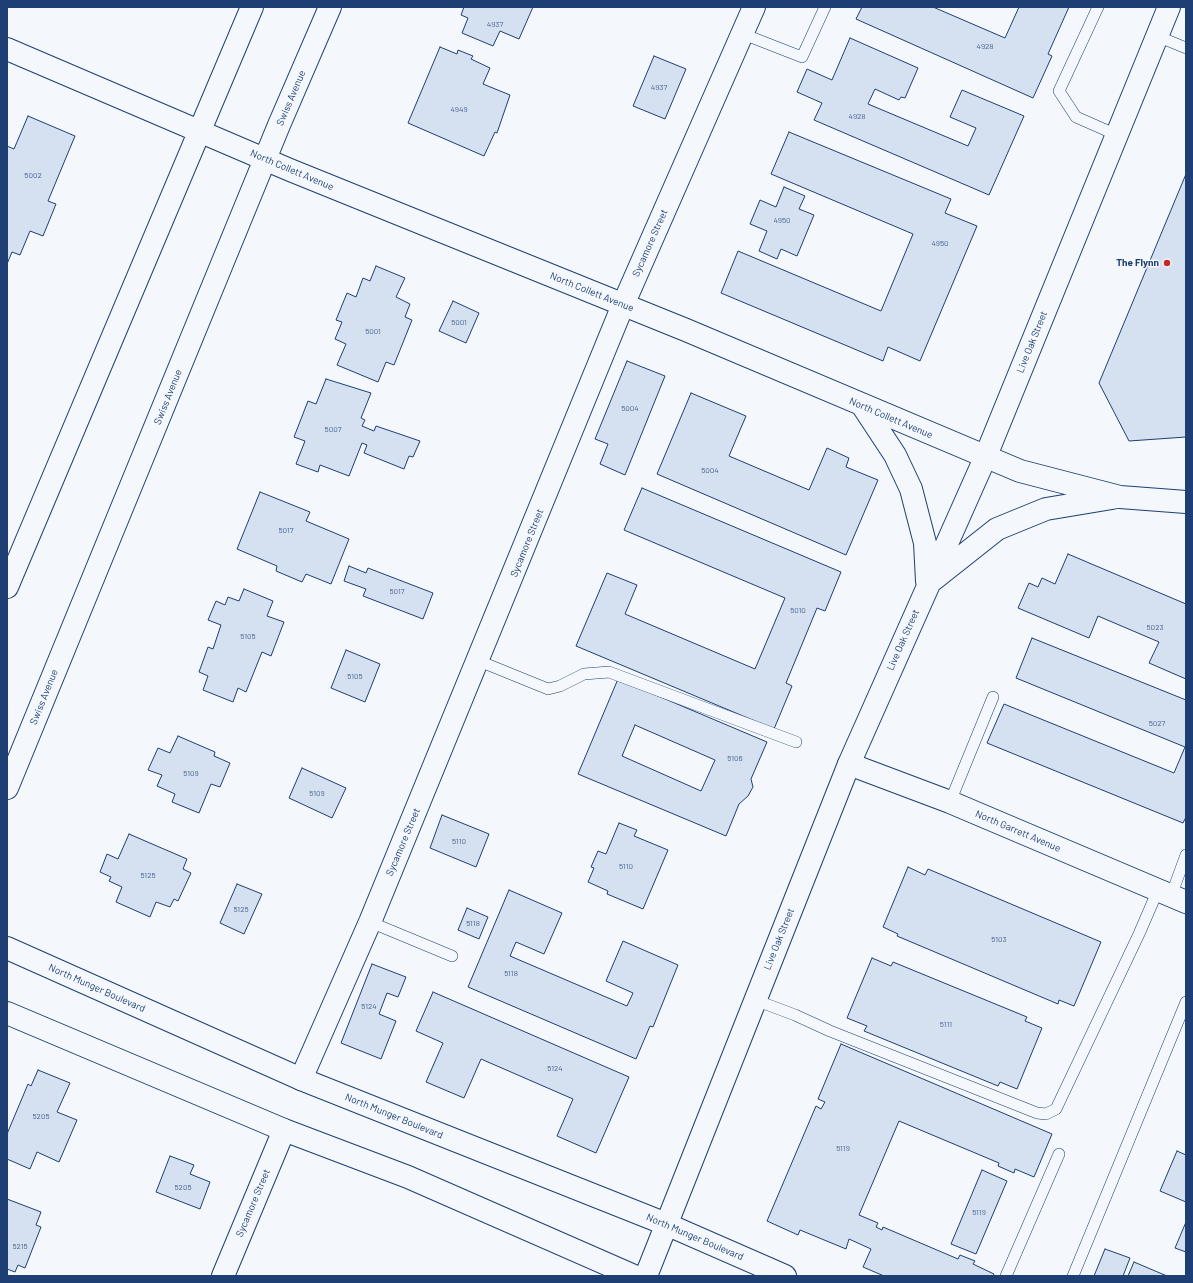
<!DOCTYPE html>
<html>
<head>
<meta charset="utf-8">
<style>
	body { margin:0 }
	#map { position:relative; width:1193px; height:1283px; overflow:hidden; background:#f4f7fb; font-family:Barlow,sans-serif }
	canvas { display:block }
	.frame { position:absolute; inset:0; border:8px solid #1d3f73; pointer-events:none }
</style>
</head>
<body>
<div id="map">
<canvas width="1193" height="1283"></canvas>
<div class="frame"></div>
</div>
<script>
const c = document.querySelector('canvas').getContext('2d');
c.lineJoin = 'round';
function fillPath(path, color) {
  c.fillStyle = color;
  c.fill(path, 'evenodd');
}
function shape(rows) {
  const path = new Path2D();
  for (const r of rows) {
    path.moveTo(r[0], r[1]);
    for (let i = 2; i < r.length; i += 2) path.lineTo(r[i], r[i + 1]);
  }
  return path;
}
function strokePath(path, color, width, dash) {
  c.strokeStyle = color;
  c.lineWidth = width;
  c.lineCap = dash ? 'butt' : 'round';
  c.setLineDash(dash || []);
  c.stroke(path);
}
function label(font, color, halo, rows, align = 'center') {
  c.font = font + ' Barlow,sans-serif';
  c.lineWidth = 3;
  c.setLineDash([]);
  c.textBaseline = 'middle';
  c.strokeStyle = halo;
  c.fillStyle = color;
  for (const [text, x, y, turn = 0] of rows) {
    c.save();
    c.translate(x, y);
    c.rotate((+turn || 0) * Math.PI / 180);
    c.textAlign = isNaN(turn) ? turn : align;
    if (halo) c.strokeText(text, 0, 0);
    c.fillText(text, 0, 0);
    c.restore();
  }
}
const building = shape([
	[464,7,533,7,519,39,500,31,493,46,462,33,468,18,461,15,464,7],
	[862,7,933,7,1005,38,1019,7,1069,7,1048,54,1052,56,1033,98,856,19,862,7],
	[850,38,918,68,905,98,901,97,899,100,875,89,868,104,968,146,976,128,950,117,962,90,1024,116,989,195,814,120,822,103,797,92,807,69,832,80,850,38],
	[440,47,457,54,458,50,473,56,471,59,490,68,483,84,510,95,497,133,495,132,484,156,408,123,440,47],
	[654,56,686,69,665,119,633,106,654,56],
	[28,116,75,136,48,201,56,204,43,236,30,231,20,255,12,252,7,264,7,146,14,149,28,116],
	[789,132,951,199,945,213,977,226,920,361,888,347,883,361,721,293,738,251,881,311,913,234,771,174,789,132],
	[1186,174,1186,437,1129,441,1099,383,1186,174],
	[784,187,805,196,799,209,814,215,797,256,781,249,777,259,759,251,767,231,750,224,760,200,776,207,784,187],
	[376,266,405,278,396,297,410,304,405,317,412,320,394,365,386,362,378,382,337,365,346,344,335,339,342,322,336,320,347,293,356,297,363,278,370,281,376,266],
	[453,301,479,313,466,343,439,331,453,301],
	[627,361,665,376,625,475,600,464,608,444,595,439,627,361],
	[326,379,371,393,361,418,365,420,362,426,374,431,376,426,420,441,413,457,409,456,404,469,364,453,367,445,362,443,349,476,320,465,318,472,296,464,305,441,294,437,308,401,316,404,326,379],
	[691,393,746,416,729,456,809,490,827,448,849,458,846,467,878,480,846,555,657,474,691,393],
	[642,488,841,572,825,611,817,608,786,683,792,686,774,729,576,646,607,573,637,585,625,614,755,669,785,598,624,530,642,488],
	[260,492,310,512,306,521,349,539,331,584,306,574,302,582,276,571,277,566,237,549,260,492],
	[1068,554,1186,604,1186,679,1149,663,1159,642,1098,616,1089,638,1018,608,1029,583,1038,587,1042,578,1055,584,1068,554],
	[349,566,366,573,368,568,433,593,423,619,363,596,366,589,344,581,349,566],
	[244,589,273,601,267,616,284,622,271,656,262,652,246,692,238,688,233,702,203,690,208,676,199,672,208,647,213,649,221,625,208,620,216,601,225,605,228,597,239,601,244,589],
	[1032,638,1186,700,1186,817,1183,823,987,743,1004,704,1174,773,1185,747,1016,678,1032,638],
	[346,650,380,664,365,702,331,688,346,650],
	[618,679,767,742,751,779,753,787,748,796,739,804,726,836,578,774,618,679],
	[635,725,715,760,701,791,622,756,635,725],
	[178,736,215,752,214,756,230,763,220,787,211,784,199,813,172,802,175,794,157,786,162,775,148,770,158,748,170,753,178,736],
	[302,768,346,788,332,818,289,798,302,768],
	[442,815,489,834,476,867,430,848,442,815],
	[619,823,637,830,634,836,668,850,643,909,607,894,608,891,588,882,594,868,591,867,598,851,606,854,619,823],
	[129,834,187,859,183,869,191,873,178,901,174,899,170,907,156,902,150,917,116,902,122,887,109,881,111,877,100,872,107,854,118,859,129,834],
	[908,867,925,875,928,869,1101,942,1074,1006,1059,1000,1058,1004,897,936,898,934,883,927,908,867],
	[237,884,262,894,244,934,220,923,237,884],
	[509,890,562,913,544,954,516,942,510,956,627,1006,633,993,606,981,623,941,678,965,653,1027,650,1026,636,1059,468,987,509,890],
	[467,908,488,917,479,939,458,930,467,908],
	[872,958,891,966,893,962,1027,1017,1025,1021,1042,1028,1017,1089,1000,1082,998,1086,864,1031,867,1026,847,1018,872,958],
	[372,964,406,977,398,997,387,993,379,1014,396,1021,381,1059,341,1043,372,964],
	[433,992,629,1077,596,1153,557,1136,573,1099,481,1059,464,1098,426,1082,443,1043,416,1031,433,992],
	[841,1044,1052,1134,1034,1177,1015,1169,1014,1173,998,1166,999,1163,899,1121,859,1215,878,1223,876,1227,882,1230,883,1227,958,1259,960,1255,975,1261,973,1264,994,1274,993,1276,884,1276,863,1267,871,1249,849,1239,846,1249,800,1230,798,1235,767,1221,816,1106,821,1109,825,1102,818,1099,841,1044],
	[38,1070,70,1083,57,1112,77,1120,59,1162,37,1152,30,1169,7,1159,7,1134,28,1084,31,1086,38,1070],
	[1177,1151,1186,1155,1186,1202,1160,1191,1177,1151],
	[170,1156,194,1165,190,1174,210,1182,200,1209,156,1192,170,1156],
	[982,1170,1007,1181,976,1254,951,1244,982,1170],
	[7,1199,41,1212,36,1225,41,1227,25,1268,18,1265,15,1272,7,1269,7,1199],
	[1186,1222,1186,1252,1175,1248,1186,1222],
	[1105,1249,1130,1258,1123,1276,1094,1276,1105,1249],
	[1134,1262,1167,1276,1128,1276,1134,1262]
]);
const lane = shape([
	[1098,7,1059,91,1076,117,1117,135],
	[743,34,802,57,825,7],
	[1157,36,1186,48],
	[479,661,548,689,560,686,584,674,609,672,796,742],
	[950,802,993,697],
	[1171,896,1186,855],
	[370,922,452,956],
	[755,1000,795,1015,830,1031,1037,1113,1046,1114,1056,1109,1139,934,1158,890],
	[1006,1276,1059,1154],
	[1073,1276,1186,1002]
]);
const street = shape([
	[849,764,950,802,1186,902],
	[301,1079,370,922,623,305,754,7],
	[223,1276,284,1130]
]);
const secondary = shape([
	[7,49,290,170,686,330,1020,471,1120,497,1186,502],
	[862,405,895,455,911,489,925,543,927,581],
	[930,582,997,529,1046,509,1112,498],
	[7,587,252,7],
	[7,788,279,125,330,7],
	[7,948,301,1079,666,1224,785,1276],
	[7,1013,284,1130,408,1177,634,1276],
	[646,1276,849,764,985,458,1169,7]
]);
const markers = [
	[1167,263,4,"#c62828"]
];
const numberNames = [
	["4937",495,24],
	["4928",985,46],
	["4937",659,87],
	["4949",459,109],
	["4928",857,116],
	["5002",33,175],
	["4950",782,220],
	["4950",940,243],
	["5001",459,322],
	["5001",373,331],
	["5004",630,408],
	["5007",333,429],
	["5004",710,470],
	["5017",286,530],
	["5017",397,591],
	["5010",798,610],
	["5023",1155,627],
	["5105",248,636],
	["5105",355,676],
	["5027",1157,723],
	["5106",735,758],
	["5109",191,773],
	["5109",317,793],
	["5110",459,841],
	["5110",626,866],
	["5125",148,875],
	["5125",241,909],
	["5118",473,923],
	["5103",999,939],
	["5118",511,973],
	["5124",369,1006],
	["5111",946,1024],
	["5124",555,1068],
	["5205",41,1116],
	["5119",843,1148],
	["5205",183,1187],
	["5119",979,1212],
	["5215",20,1246]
];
const streetNames = [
	["Swiss Avenue",291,98,-67],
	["North Collett Avenue",292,170,23],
	["Sycamore Street",650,243,-66],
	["North Collett Avenue",592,292,22],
	["Live Oak Street",1032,342,-68],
	["Swiss Avenue",168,397,-68],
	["North Collett Avenue",891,418,23],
	["Sycamore Street",527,543,-68],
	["Live Oak Street",903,640,-66],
	["Swiss Avenue",44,697,-68],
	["North Garrett Avenue",1018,831,23],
	["Sycamore Street",403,842,-67],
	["Live Oak Street",779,939,-68],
	["North Munger Boulevard",97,988,24],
	["North Munger Boulevard",394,1116,22],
	["Sycamore Street",253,1203,-67],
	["North Munger Boulevard",695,1237,23]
];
const poiNames = [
	["The Flynn",1159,263]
];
fillPath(building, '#d5e0f0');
strokePath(building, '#1d3f73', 1);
strokePath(lane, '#1d3f73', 12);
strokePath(street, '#1d3f73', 24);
strokePath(secondary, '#1d3f73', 24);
strokePath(lane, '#f4f7fb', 11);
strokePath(street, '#f4f7fb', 22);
strokePath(secondary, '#f4f7fb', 22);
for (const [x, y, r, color] of markers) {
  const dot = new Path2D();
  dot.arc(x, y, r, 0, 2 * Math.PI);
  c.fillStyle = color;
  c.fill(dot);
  strokePath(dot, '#f4f7fb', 1.5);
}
label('8px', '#4b6792', null, numberNames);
label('10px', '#1d3f73', '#f4f7fb', streetNames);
label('bold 10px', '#1d3f73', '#f4f7fb', poiNames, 'right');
</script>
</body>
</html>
